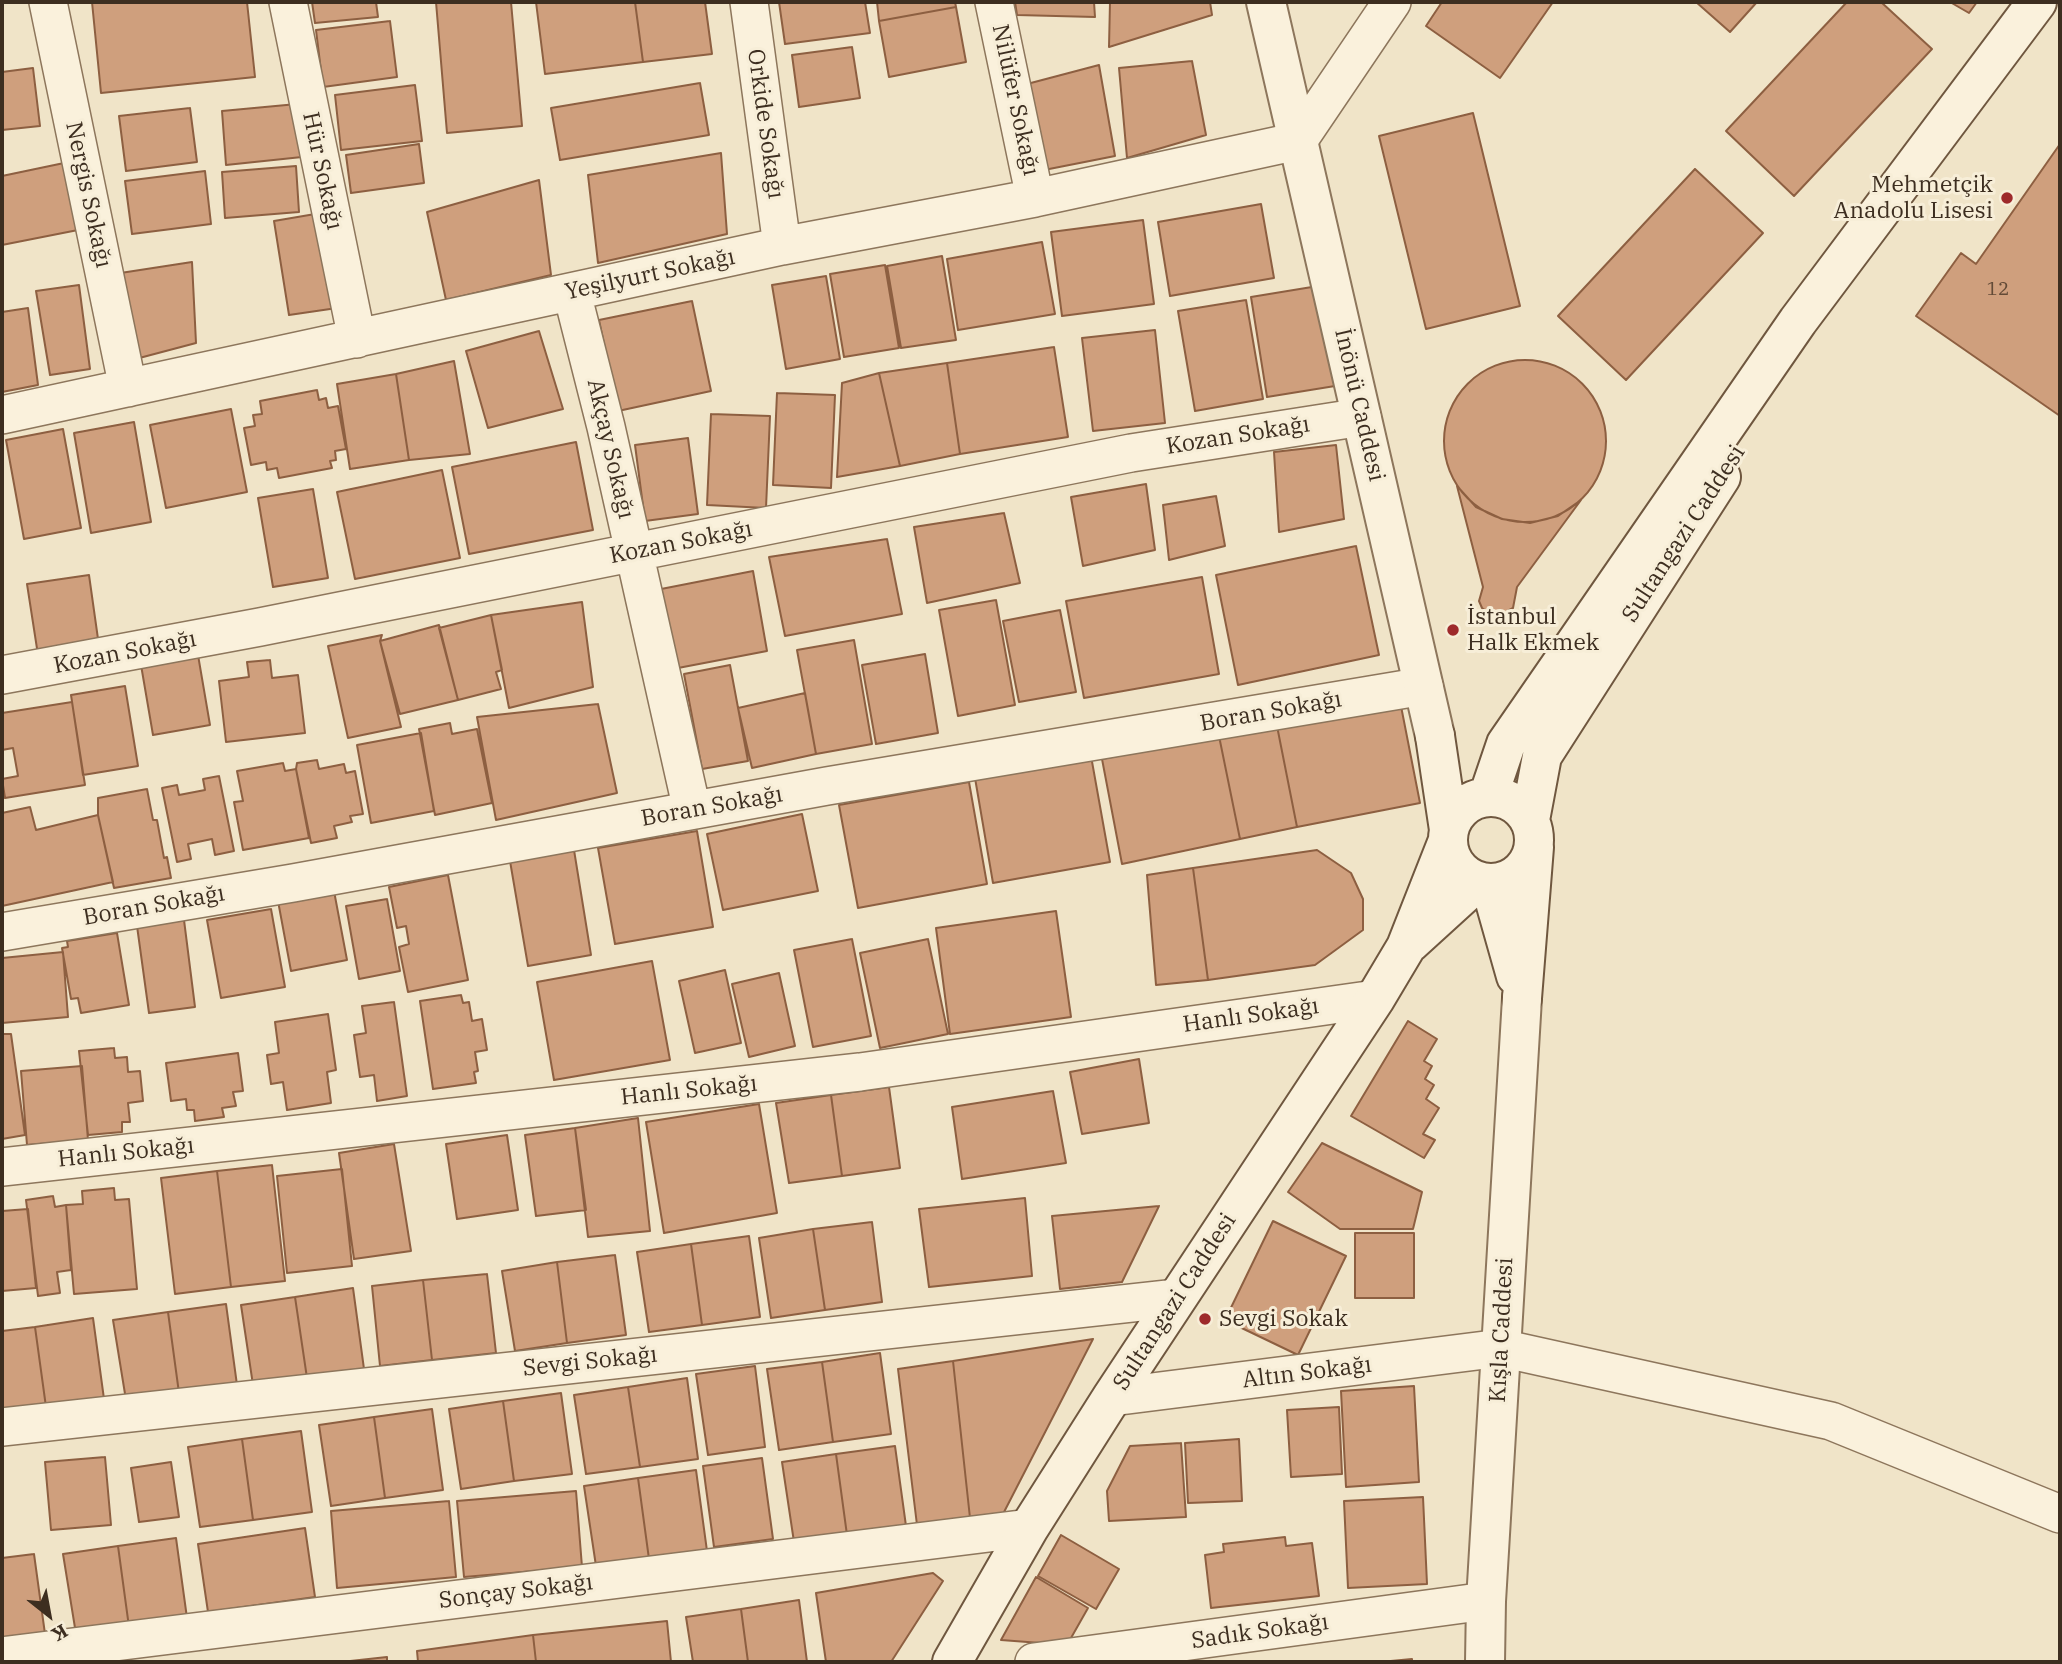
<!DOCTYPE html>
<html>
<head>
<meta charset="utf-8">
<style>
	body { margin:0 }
	#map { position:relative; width:2062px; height:1664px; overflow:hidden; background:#f0e4c8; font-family:"IBM Plex Serif",serif }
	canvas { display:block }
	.frame { position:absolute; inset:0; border:4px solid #3d2e20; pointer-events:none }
	.north { position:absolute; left:14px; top:1580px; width:70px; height:70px; -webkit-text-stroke:5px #f7eed8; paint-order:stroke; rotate:149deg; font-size:19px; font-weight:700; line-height:28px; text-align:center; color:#3d2e20 }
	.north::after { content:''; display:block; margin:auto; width:24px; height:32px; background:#3d2e20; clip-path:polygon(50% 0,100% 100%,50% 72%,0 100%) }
</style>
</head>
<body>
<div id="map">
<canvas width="2062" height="1664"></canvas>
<div class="frame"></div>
<div class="north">K</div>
</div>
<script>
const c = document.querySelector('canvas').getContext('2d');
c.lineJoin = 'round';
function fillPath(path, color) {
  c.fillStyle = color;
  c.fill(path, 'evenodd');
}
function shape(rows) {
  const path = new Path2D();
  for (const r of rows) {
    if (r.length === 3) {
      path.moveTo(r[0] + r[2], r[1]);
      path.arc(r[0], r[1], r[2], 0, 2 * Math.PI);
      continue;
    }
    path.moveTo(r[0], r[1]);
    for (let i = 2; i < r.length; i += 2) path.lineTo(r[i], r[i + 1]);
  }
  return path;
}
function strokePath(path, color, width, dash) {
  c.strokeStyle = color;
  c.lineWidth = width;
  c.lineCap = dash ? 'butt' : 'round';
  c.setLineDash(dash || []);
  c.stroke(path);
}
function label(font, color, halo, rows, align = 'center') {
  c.font = font + ' "IBM Plex Serif",serif';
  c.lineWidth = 6;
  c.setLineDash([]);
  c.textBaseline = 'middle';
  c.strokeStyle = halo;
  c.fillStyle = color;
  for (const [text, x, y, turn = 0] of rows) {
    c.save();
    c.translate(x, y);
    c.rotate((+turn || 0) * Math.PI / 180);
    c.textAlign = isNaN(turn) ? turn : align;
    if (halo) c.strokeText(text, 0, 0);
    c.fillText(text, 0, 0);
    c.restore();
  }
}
const building = shape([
	[92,2,247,2,255,77,101,93,92,2],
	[312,2,376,2,378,17,315,23,312,2],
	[436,2,511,2,522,126,447,133,436,2],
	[536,2,635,2,643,62,545,74,536,2],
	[635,2,705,2,712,54,643,62,635,2],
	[779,2,865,2,870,33,785,44,779,2],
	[877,2,955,2,956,7,879,21,877,2],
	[1015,2,1094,2,1095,17,1017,15,1015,2],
	[1110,2,1210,2,1212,15,1109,47,1110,2],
	[1442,2,1553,2,1500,78,1426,26,1442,2],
	[1696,2,1757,2,1730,32,1696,2],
	[1847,2,1881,2,1932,49,1794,196,1726,131,1847,2],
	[1950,2,1977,2,1969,13,1950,2],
	[956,7,966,62,889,77,879,21,956,7],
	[390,21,397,77,323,87,316,30,390,21],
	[852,47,860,98,799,107,792,55,852,47],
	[1192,61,1206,135,1127,158,1119,68,1192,61],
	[1099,65,1115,156,1039,171,1027,84,1099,65],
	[33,68,40,126,2,130,2,72,33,68],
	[700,83,709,135,560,160,551,108,700,83],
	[415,85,422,141,341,150,335,95,415,85],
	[297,104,302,157,226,165,222,111,297,104],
	[190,108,197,162,126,171,119,116,190,108],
	[1473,113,1520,306,1426,329,1379,136,1473,113],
	[419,144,424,183,351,193,346,155,419,144],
	[2060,144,2060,416,1916,316,1961,253,1976,264,2060,144],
	[721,153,727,234,598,263,588,175,721,153],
	[64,163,78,230,2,245,2,176,64,163],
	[296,166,299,212,225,218,222,172,296,166],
	[1695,169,1763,233,1626,380,1558,316,1695,169],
	[205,171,211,224,132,234,125,181,205,171],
	[539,180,551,275,446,300,427,212,539,180],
	[1261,204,1274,278,1170,296,1158,222,1261,204],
	[321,213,337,308,289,315,274,221,321,213],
	[1143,220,1154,304,1062,316,1051,232,1143,220],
	[1042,242,1055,314,958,330,947,259,1042,242],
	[942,256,956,340,901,348,887,266,942,256],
	[192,262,196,343,128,361,114,274,192,262],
	[885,265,899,348,844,357,830,274,885,265],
	[826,276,840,359,786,369,772,285,826,276],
	[79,285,90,369,50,375,36,291,79,285],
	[1318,286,1335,386,1267,397,1251,297,1318,286],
	[1246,300,1263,399,1195,411,1178,311,1246,300],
	[692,301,711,391,618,411,599,320,692,301],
	[28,308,38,385,2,392,2,312,28,308],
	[1155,330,1165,423,1093,431,1082,338,1155,330],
	[539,331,563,409,488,428,466,351,539,331],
	[1054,347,1068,437,960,454,947,363,1054,347],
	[1525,441,81],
	[454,361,470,454,409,460,396,374,454,361],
	[947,363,960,454,900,466,879,373,947,363],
	[879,373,900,466,837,477,842,383,879,373],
	[396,374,409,460,350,469,337,384,396,374],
	[317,390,319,400,326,398,328,408,338,406,346,449,335,451,336,460,330,461,332,468,279,478,277,468,267,470,266,462,251,465,244,428,255,426,253,415,262,414,260,401,317,390],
	[777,393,835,395,831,488,773,485,777,393],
	[231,409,247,492,166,508,150,425,231,409],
	[711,414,770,416,766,508,707,505,711,414],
	[134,422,151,522,91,533,74,433,134,422],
	[63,429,81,528,24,539,6,440,63,429],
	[688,438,698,514,645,521,635,445,688,438],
	[576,442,593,530,469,554,452,467,576,442],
	[1336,445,1344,519,1279,532,1274,452,1336,445],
	[442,470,460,558,355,579,337,492,442,470],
	[1146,484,1155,550,1083,566,1071,497,1146,484],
	[1457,486,1476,507,1502,519,1530,523,1558,516,1581,500,1517,587,1513,608,1502,614,1489,613,1482,608,1479,601,1483,587,1457,486],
	[313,489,328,578,273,587,258,498,313,489],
	[1216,496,1225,546,1169,560,1163,505,1216,496],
	[1004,513,1020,583,927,603,914,527,1004,513],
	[887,539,902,614,785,636,769,557,887,539],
	[1356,546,1379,655,1238,685,1216,575,1356,546],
	[753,571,767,651,678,668,656,590,753,571],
	[89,575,99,646,38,655,27,584,89,575],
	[1202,577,1219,674,1084,698,1066,601,1202,577],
	[996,600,1015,705,958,716,939,610,996,600],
	[582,602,593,687,509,708,491,615,582,602],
	[1060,610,1076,692,1019,702,1003,621,1060,610],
	[491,615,502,670,496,672,501,689,458,700,439,628,491,615],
	[439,625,458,700,400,714,380,641,439,625],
	[382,635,380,641,401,727,348,738,328,646,382,635],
	[854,640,872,744,816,754,797,650,854,640],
	[925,654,938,733,876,744,862,665,925,654],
	[198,655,210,725,153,735,141,665,198,655],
	[270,660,272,678,298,675,305,733,226,742,219,681,249,677,247,662,270,660],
	[730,665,748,761,702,769,684,674,730,665],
	[125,686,138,766,83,775,71,695,125,686],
	[805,693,816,754,752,768,738,708,805,693],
	[1400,701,1420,803,1297,827,1277,726,1400,701],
	[72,702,85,785,5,798,2,779,18,776,13,748,2,750,2,713,72,702],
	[598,704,617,793,496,820,477,717,598,704],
	[450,723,452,734,477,729,492,803,435,815,419,729,450,723],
	[1277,726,1297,827,1240,839,1219,736,1277,726],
	[421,733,434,811,371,823,357,745,421,733],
	[1219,736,1240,839,1122,864,1102,759,1219,736],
	[1091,756,1110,862,993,883,975,778,1091,756],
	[317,760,319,769,344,764,346,773,355,771,363,814,350,816,352,822,334,826,337,838,311,843,296,769,297,763,317,760],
	[283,763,285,771,296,769,309,838,243,850,234,802,243,801,237,771,283,763],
	[219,776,234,851,215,855,212,839,188,844,191,859,177,862,162,788,177,785,179,795,205,790,203,779,219,776],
	[969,782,987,884,858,908,839,805,969,782],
	[147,789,153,820,157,820,164,858,167,857,171,878,114,888,98,815,98,798,147,789],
	[30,807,36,830,98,815,113,882,2,906,2,813,30,807],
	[802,814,818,891,723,910,707,834,802,814],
	[697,831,713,927,615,944,598,848,697,831],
	[574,850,591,955,528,966,510,861,574,850],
	[1317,850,1351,873,1363,899,1363,930,1315,965,1208,980,1193,868,1317,850],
	[1193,868,1208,980,1156,985,1147,875,1193,868],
	[448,875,468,980,408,992,399,947,409,944,406,926,397,928,389,887,448,875],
	[334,891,347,960,291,971,278,901,334,891],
	[387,899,400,971,359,979,346,906,387,899],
	[271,909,285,987,221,998,207,920,271,909],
	[1056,911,1071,1017,950,1034,936,928,1056,911],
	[184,920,195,1007,149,1013,137,926,184,920],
	[117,933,129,1005,81,1013,78,998,71,999,62,948,68,947,67,941,117,933],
	[852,939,871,1036,813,1047,794,950,852,939],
	[928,939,948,1034,880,1048,860,953,928,939],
	[63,952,68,1017,2,1023,2,958,63,952],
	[652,961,670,1060,554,1080,537,982,652,961],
	[725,970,741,1043,695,1053,679,981,725,970],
	[779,973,795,1046,749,1057,732,984,779,973],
	[461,995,463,1003,469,1002,472,1021,482,1019,487,1050,475,1052,478,1071,474,1072,476,1083,433,1089,420,1001,461,995],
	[394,1002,407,1096,377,1101,374,1075,360,1077,354,1035,366,1033,362,1006,394,1002],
	[328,1014,336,1070,327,1072,331,1103,287,1110,283,1082,271,1084,267,1055,279,1053,275,1022,328,1014],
	[1408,1021,1437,1039,1424,1061,1432,1066,1425,1079,1434,1085,1426,1099,1439,1108,1423,1134,1435,1140,1424,1158,1351,1116,1408,1021],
	[2,1034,11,1034,25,1135,2,1139,2,1034],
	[114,1048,115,1058,127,1057,128,1072,140,1071,143,1101,128,1103,130,1122,122,1122,122,1132,88,1135,79,1051,114,1048],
	[238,1053,243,1091,233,1092,236,1106,222,1108,224,1117,195,1121,194,1110,187,1110,186,1099,171,1101,166,1063,238,1053],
	[1139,1059,1149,1123,1082,1134,1070,1072,1139,1059],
	[82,1066,88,1140,27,1145,21,1071,82,1066],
	[889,1087,900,1168,842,1176,831,1095,889,1087],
	[1053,1091,1066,1163,962,1179,952,1107,1053,1091],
	[831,1095,842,1176,789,1183,776,1103,831,1095],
	[759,1104,777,1213,664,1233,646,1122,759,1104],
	[638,1118,650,1231,588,1237,575,1128,638,1118],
	[575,1128,586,1210,536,1216,525,1135,575,1128],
	[507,1135,518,1210,457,1219,446,1144,507,1135],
	[1322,1143,1422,1192,1413,1229,1340,1229,1288,1192,1322,1143],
	[394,1144,411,1251,354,1259,339,1153,394,1144],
	[272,1165,285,1281,231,1287,217,1171,272,1165],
	[342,1169,352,1266,287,1273,277,1176,342,1169],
	[217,1171,231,1287,175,1294,161,1178,217,1171],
	[114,1188,115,1200,129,1199,137,1289,74,1294,66,1205,83,1204,82,1191,114,1188],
	[53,1196,55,1207,66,1205,71,1270,57,1272,60,1293,38,1296,26,1200,53,1196],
	[1025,1198,1032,1276,929,1287,919,1209,1025,1198],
	[1159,1206,1122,1282,1060,1289,1052,1216,1159,1206],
	[28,1209,36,1288,2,1291,2,1211,28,1209],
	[1273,1221,1346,1256,1298,1355,1225,1320,1273,1221],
	[872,1222,882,1302,825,1310,813,1229,872,1222],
	[813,1229,825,1310,771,1318,759,1238,813,1229],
	[1355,1233,1414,1233,1414,1298,1355,1298,1355,1233],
	[749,1236,760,1317,702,1325,691,1244,749,1236],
	[691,1244,702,1325,649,1332,637,1252,691,1244],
	[615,1255,626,1335,567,1343,557,1262,615,1255],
	[557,1262,567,1343,515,1351,502,1271,557,1262],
	[487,1274,496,1353,432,1360,423,1280,487,1274],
	[423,1280,432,1360,380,1366,372,1286,423,1280],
	[353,1288,364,1369,307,1378,295,1297,353,1288],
	[295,1297,307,1378,253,1385,241,1305,295,1297],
	[226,1304,237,1385,179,1393,168,1312,226,1304],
	[168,1312,179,1393,126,1400,113,1320,168,1312],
	[93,1318,104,1399,46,1407,35,1327,93,1318],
	[35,1327,46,1407,2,1413,2,1331,35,1327],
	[1093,1339,1003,1514,970,1518,953,1361,1093,1339],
	[880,1353,891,1434,833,1442,822,1362,880,1353],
	[953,1361,970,1518,917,1525,898,1369,953,1361],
	[822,1362,833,1442,779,1450,767,1369,822,1362],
	[755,1366,765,1447,708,1455,696,1374,755,1366],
	[687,1378,698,1459,640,1467,628,1387,687,1378],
	[1414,1386,1419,1482,1346,1487,1341,1391,1414,1386],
	[628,1387,640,1467,586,1474,574,1395,628,1387],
	[561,1393,572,1474,514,1481,503,1401,561,1393],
	[503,1401,514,1481,461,1489,449,1409,503,1401],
	[1339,1407,1342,1474,1291,1477,1287,1410,1339,1407],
	[432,1409,443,1490,385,1498,374,1417,432,1409],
	[374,1417,385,1498,331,1506,319,1425,374,1417],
	[301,1431,312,1512,253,1520,242,1439,301,1431],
	[242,1439,253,1520,200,1527,188,1447,242,1439],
	[1239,1439,1242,1501,1188,1503,1185,1443,1239,1439],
	[1181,1443,1186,1517,1109,1521,1107,1491,1130,1446,1181,1443],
	[895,1446,906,1526,847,1535,836,1454,895,1446],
	[836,1454,847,1535,794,1542,782,1462,836,1454],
	[105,1457,111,1525,51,1530,45,1462,105,1457],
	[762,1458,773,1539,714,1547,703,1466,762,1458],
	[171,1462,179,1517,139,1522,131,1468,171,1462],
	[696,1470,707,1551,649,1559,638,1478,696,1470],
	[638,1478,649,1559,596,1566,584,1486,638,1478],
	[576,1491,582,1567,464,1577,457,1501,576,1491],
	[1423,1497,1427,1584,1348,1588,1344,1501,1423,1497],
	[449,1501,456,1577,337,1588,331,1511,449,1501],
	[305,1528,315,1597,208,1612,198,1544,305,1528],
	[1061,1535,1119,1569,1096,1609,1038,1576,1061,1535],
	[1285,1537,1286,1546,1312,1543,1319,1596,1211,1608,1205,1555,1224,1552,1223,1544,1285,1537],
	[176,1538,187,1618,129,1627,118,1546,176,1538],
	[118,1546,129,1627,76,1634,63,1554,118,1546],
	[34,1554,45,1634,2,1640,2,1558,34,1554],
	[933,1573,943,1581,891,1662,826,1662,816,1593,933,1573],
	[1036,1577,1088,1608,1067,1645,1001,1640,1036,1577],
	[799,1600,807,1662,748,1662,741,1609,799,1600],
	[741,1609,748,1662,693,1662,686,1617,741,1609],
	[667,1621,671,1662,536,1662,533,1635,667,1621],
	[533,1635,536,1662,418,1662,417,1651,533,1635],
	[387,1657,387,1662,341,1662,387,1657],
	[1412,1659,1412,1662,1380,1662,1412,1659]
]);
const minor = shape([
	[48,2,128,388],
	[288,2,357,339],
	[749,2,782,246],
	[994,2,1035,198],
	[572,293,606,427,692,810],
	[2,415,782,246,1035,198,1298,141,1392,2],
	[2,675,260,627,1131,453,1362,417],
	[2,932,293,883,827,786,1424,686],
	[2,1167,860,1072,1375,999],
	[1112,1397,1501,1348,1831,1421,2060,1514],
	[2,1427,1177,1298],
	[2,1656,1029,1528],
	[1034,1662,1486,1601]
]);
const tertiary = shape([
	[1266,2,1435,736],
	[1485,1662,1486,1601,1522,998]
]);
const secondary = shape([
	[1435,736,1449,830],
	[1491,840,43],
	[1488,797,1506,744,1798,321,2037,2],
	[1530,820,1542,756,1721,477],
	[1490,884,1516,976],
	[1410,943,1477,882],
	[1522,998,1534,847],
	[952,1662,1029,1528,1112,1397,1375,999,1406,947,1447,843]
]);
const markers = [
	[2007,198,7,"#9e2a2b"],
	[1453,630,7,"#9e2a2b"],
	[1205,1319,7,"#9e2a2b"]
];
const numberNames = [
	["12",1998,290]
];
const streetNames = [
	["Nilüfer Sokağı",1015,100,78],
	["Orkide Sokağı",765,124,82],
	["Hür Sokağı",322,171,78],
	["Nergis Sokağı",88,195,78],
	["Yeşilyurt Sokağı",650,275,-12],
	["İnönü Caddesi",1359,405,77],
	["Kozan Sokağı",1238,436,-9],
	["Akçay Sokağı",610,449,77],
	["Sultangazi Caddesi",1684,534,-57],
	["Kozan Sokağı",681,543,-11],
	["Kozan Sokağı",125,653,-11],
	["Boran Sokağı",1271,712,-10],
	["Boran Sokağı",712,807,-10],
	["Boran Sokağı",154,906,-10],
	["Hanlı Sokağı",1251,1016,-8],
	["Hanlı Sokağı",689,1091,-6],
	["Hanlı Sokağı",126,1153,-6],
	["Sultangazi Caddesi",1175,1302,-57],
	["Kışla Caddesi",1502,1330,-87],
	["Sevgi Sokağı",590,1362,-6],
	["Altın Sokağı",1307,1373,-7],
	["Sonçay Sokağı",516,1592,-7],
	["Sadık Sokağı",1260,1632,-8]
];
const poiNames = [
	["Mehmetçik",1993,185,"right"],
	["Anadolu Lisesi",1993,211,"right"],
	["İstanbul",1467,617],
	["Halk Ekmek",1467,643],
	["Sevgi Sokak",1219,1319]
];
fillPath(building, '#cf9f7d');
strokePath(building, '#8d5f41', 2);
strokePath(minor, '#8d765c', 40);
strokePath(tertiary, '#8d765c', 42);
strokePath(secondary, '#6f573f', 42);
strokePath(minor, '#faf1dc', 37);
strokePath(tertiary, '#faf1dc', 38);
strokePath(secondary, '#faf1dc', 38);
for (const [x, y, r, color] of markers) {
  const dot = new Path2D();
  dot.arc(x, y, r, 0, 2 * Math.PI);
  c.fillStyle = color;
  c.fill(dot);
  strokePath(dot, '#f7eed8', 2.5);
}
label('19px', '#624a37', null, numberNames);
label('23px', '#3d2e20', '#f7eed8', streetNames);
label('23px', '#3d2e20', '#f7eed8', poiNames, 'left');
</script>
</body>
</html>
